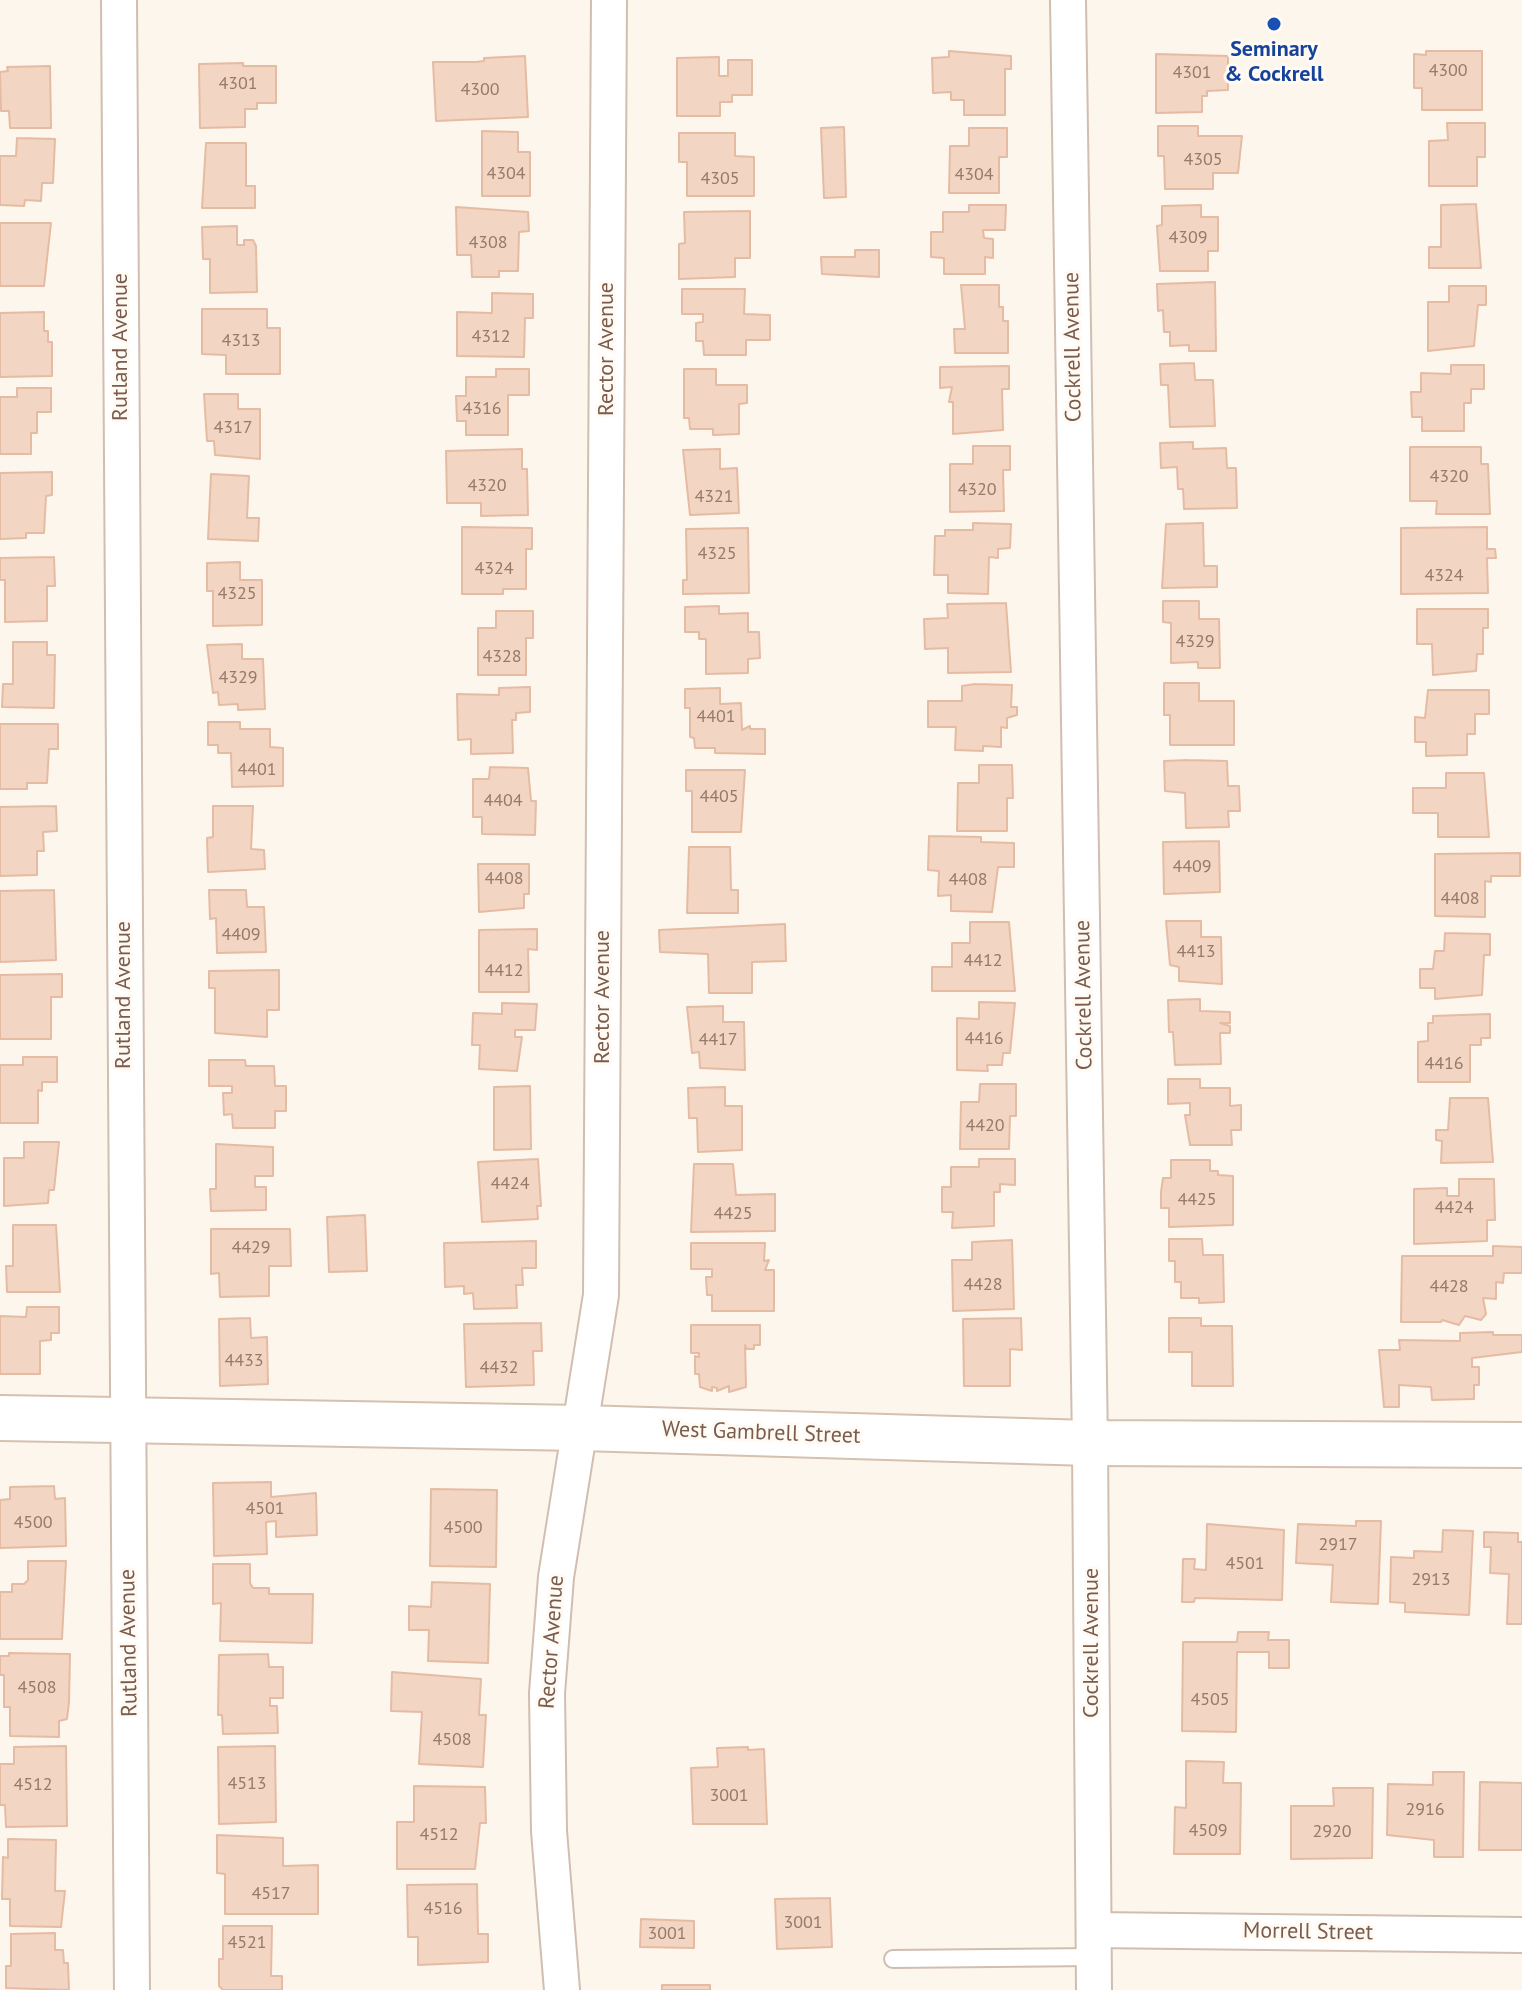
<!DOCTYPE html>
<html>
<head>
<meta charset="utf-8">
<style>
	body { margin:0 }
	canvas { display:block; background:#fdf6ec }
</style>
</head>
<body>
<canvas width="1522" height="1990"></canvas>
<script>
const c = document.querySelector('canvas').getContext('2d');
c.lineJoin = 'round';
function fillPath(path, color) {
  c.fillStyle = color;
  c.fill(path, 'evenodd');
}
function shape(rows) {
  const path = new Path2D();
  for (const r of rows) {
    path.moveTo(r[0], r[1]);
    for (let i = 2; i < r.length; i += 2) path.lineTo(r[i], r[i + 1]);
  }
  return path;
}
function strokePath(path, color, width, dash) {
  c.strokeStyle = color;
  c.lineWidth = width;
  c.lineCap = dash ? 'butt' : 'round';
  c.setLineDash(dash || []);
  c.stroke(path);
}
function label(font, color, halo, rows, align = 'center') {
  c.font = font + ' "PT Sans",sans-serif';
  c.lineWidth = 6;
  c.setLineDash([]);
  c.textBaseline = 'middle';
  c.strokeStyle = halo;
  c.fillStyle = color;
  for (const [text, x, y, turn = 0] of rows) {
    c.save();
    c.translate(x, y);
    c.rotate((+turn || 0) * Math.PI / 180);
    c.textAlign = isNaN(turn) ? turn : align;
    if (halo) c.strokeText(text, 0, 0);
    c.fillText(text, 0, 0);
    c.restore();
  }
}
const building = shape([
	[949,51,1011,56,1011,69,1005,69,1005,115,964,115,964,100,951,100,951,92,933,93,932,58,949,57,949,51],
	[1426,51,1482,51,1482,110,1422,110,1422,88,1414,88,1414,54,1426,55,1426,51],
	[1156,54,1228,56,1228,90,1207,91,1207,96,1202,96,1202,112,1156,113,1156,54],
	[525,56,528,117,436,121,433,62,476,62,484,61,484,58,525,56],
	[719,57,719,76,728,76,728,60,752,60,752,95,732,95,732,102,720,102,720,116,677,116,677,58,719,57],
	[243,63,243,66,276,66,276,103,257,103,257,109,245,109,245,127,200,128,199,64,243,63],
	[50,66,51,128,10,128,9,111,1,111,0,72,8,71,7,67,50,66],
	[1447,123,1485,123,1485,157,1477,157,1477,186,1429,186,1429,141,1448,140,1447,123],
	[1158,126,1198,126,1198,136,1242,136,1238,173,1213,173,1213,189,1165,189,1164,156,1158,156,1158,126],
	[844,127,846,197,824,198,821,128,844,127],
	[969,128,1007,128,1007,157,999,157,999,193,949,193,950,146,969,146,969,128],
	[482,131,518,132,518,152,530,152,530,196,482,196,482,131],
	[679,133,735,133,735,156,754,157,754,196,687,196,687,162,679,162,679,133],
	[17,138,55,139,53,183,42,183,41,201,25,200,24,206,0,205,0,156,16,156,17,138],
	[206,143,246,143,246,186,255,186,255,208,202,208,206,143],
	[1476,204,1481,268,1429,268,1429,247,1441,247,1441,205,1476,204],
	[969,205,1006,205,1005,230,983,230,984,238,993,239,993,258,985,257,985,274,944,274,944,258,931,257,931,232,943,232,943,212,969,212,969,205],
	[1201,205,1201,217,1218,217,1218,251,1208,251,1208,271,1160,271,1157,226,1162,225,1162,206,1201,205],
	[456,207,528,212,529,231,519,232,518,271,499,271,499,277,472,277,471,255,457,255,456,207],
	[750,211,750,258,735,258,735,277,679,279,679,244,685,243,684,212,750,211],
	[0,223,51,223,44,286,0,286,0,223],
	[237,226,237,245,244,245,244,240,253,240,256,246,257,292,210,293,210,259,203,259,202,227,237,226],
	[855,250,879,250,879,277,822,274,821,257,855,257,855,250],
	[1215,282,1216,351,1189,351,1189,345,1170,346,1170,332,1164,332,1163,310,1158,311,1157,284,1215,282],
	[961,285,999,285,999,307,1003,307,1003,321,1008,321,1008,353,955,353,954,329,965,329,961,285],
	[1449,286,1486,286,1486,305,1478,305,1474,346,1428,351,1428,302,1449,302,1449,286],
	[682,289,745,289,744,314,770,315,770,340,746,340,746,355,704,355,703,341,696,341,696,323,703,322,703,314,682,314,682,289],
	[492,293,533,294,533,318,525,318,524,357,457,356,457,312,492,313,492,293],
	[202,309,267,309,267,328,280,328,280,374,226,374,226,355,202,354,202,309],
	[44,312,44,331,48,331,48,342,52,342,52,376,0,377,0,313,44,312],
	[1194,363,1195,380,1213,380,1215,426,1170,427,1168,385,1161,385,1160,364,1194,363],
	[1451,365,1484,365,1484,389,1471,389,1471,403,1464,403,1464,431,1422,431,1422,417,1412,417,1411,392,1421,392,1421,373,1451,374,1451,365],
	[1009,366,1009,389,1002,389,1003,430,953,434,953,402,949,402,952,387,940,388,940,367,1009,366],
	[496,369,529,369,529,395,508,395,508,435,466,435,466,421,457,421,456,396,466,396,466,377,496,377,496,369],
	[684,369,716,369,716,385,747,385,747,403,739,404,739,434,713,435,713,429,690,429,689,418,684,418,684,369],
	[17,388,51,388,51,412,37,412,37,433,31,433,31,454,0,454,0,397,17,397,17,388],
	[204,394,238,394,238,409,260,409,260,459,215,455,214,441,207,441,204,394],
	[1193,442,1193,449,1226,448,1227,468,1236,468,1237,508,1184,509,1183,489,1178,489,1177,467,1161,468,1160,443,1193,442],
	[973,446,1010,446,1010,470,1003,470,1004,511,950,512,950,464,973,464,973,446],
	[1410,447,1481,447,1481,464,1488,464,1490,514,1436,514,1437,501,1410,501,1410,447],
	[522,449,522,469,527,469,528,515,481,516,481,503,447,503,446,451,522,449],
	[720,449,720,469,737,468,739,513,690,515,683,450,720,449],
	[52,472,52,495,46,496,44,533,26,533,26,538,0,539,0,473,52,472],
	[211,474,249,476,247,518,259,518,258,541,208,539,211,474],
	[973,523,1011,524,1010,548,998,549,998,558,989,557,988,594,948,593,948,575,934,575,935,536,945,536,945,530,973,530,973,523],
	[1203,523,1204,566,1217,566,1217,587,1162,588,1166,524,1203,523],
	[462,527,532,528,532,549,526,549,526,589,503,589,503,594,462,594,462,527],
	[1487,527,1487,549,1495,549,1496,558,1487,558,1488,593,1401,594,1401,528,1487,527],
	[748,528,749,593,683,594,683,580,687,580,686,529,748,528],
	[54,557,55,586,47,586,47,621,5,622,5,580,0,580,0,558,54,557],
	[240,562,240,580,262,580,262,625,213,626,213,591,207,591,207,563,240,562],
	[1163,601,1199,601,1199,619,1219,619,1220,668,1198,668,1198,662,1171,663,1171,623,1163,622,1163,601],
	[1006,603,1011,672,948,673,948,648,925,649,924,619,948,618,947,604,1006,603],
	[719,606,719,614,748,613,748,632,759,632,760,658,748,659,748,673,706,674,706,639,699,639,699,632,685,632,685,607,719,606],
	[1417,609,1488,609,1488,628,1483,628,1483,654,1477,654,1476,671,1433,675,1432,644,1417,644,1417,609],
	[496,611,533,611,533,638,526,638,526,675,478,675,478,628,496,628,496,611],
	[13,642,47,642,47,655,55,655,54,708,2,707,3,684,13,684,13,642],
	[242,644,242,659,263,659,265,709,238,710,238,704,219,705,218,692,213,693,207,645,242,644],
	[1164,683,1199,683,1199,701,1234,701,1234,745,1170,745,1170,715,1164,715,1164,683],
	[975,684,1012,685,1011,707,1017,707,1017,715,1007,718,1007,728,1001,727,1001,747,983,746,983,751,955,750,956,727,928,727,928,701,962,701,962,686,975,684],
	[530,687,530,712,516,713,516,720,512,720,513,753,471,754,471,739,458,740,457,694,499,695,499,688,530,687],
	[720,688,720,704,741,703,742,730,750,726,750,729,765,729,765,754,715,753,715,748,695,748,694,738,690,737,690,708,685,708,685,689,720,688],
	[1428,690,1489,690,1489,714,1475,714,1475,734,1467,734,1467,755,1426,756,1426,742,1415,742,1415,717,1425,718,1428,690],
	[208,722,240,722,240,729,270,729,270,747,283,748,283,786,232,787,231,753,218,753,218,745,208,745,208,722],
	[0,724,58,724,58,749,49,749,47,783,27,783,27,789,0,789,0,724],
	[1188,760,1227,761,1228,786,1239,786,1240,811,1228,811,1229,827,1186,828,1185,793,1165,791,1164,761,1188,760],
	[979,765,1012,765,1013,798,1007,798,1007,831,957,831,958,783,979,783,979,765],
	[490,767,528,768,531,801,536,801,535,835,482,834,482,817,473,817,473,779,489,779,490,767],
	[686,770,745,770,741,832,692,832,692,791,686,791,686,770],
	[1446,773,1484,773,1489,837,1438,837,1438,813,1413,813,1413,788,1446,788,1446,773],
	[56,806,57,831,43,832,44,851,37,851,37,875,0,876,0,807,56,806],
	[213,806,253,806,251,849,264,850,265,869,208,872,207,838,213,837,213,806],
	[929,836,981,837,981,842,1014,843,1014,867,998,867,992,912,951,911,951,895,938,896,939,871,928,870,929,836],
	[1219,841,1220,892,1164,894,1163,842,1219,841],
	[689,847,730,847,731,890,738,890,738,913,687,913,689,847],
	[1520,853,1520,876,1491,876,1491,882,1485,881,1485,917,1435,916,1435,854,1520,853],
	[478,864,529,864,529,894,524,894,524,908,479,912,478,864],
	[54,890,56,960,0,962,0,891,54,890],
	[209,890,246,890,247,907,264,907,266,952,217,953,216,918,210,919,209,890],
	[1166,921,1201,921,1201,937,1221,937,1222,984,1179,981,1179,967,1170,965,1166,921],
	[970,922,1009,922,1015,991,932,991,932,967,952,967,952,943,970,943,970,922],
	[785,924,786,961,752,962,752,993,709,993,708,954,660,952,659,930,785,924],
	[537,929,537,950,528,949,529,992,479,992,479,930,537,929],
	[1445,933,1490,934,1490,955,1484,955,1482,995,1435,999,1435,988,1420,988,1420,969,1433,969,1435,951,1444,951,1445,933],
	[279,970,279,1010,267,1010,267,1037,215,1033,215,988,209,988,209,971,279,970],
	[62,974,62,997,51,997,51,1039,0,1039,0,975,62,974],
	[1200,999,1200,1011,1230,1012,1230,1023,1220,1023,1230,1026,1230,1033,1220,1033,1221,1064,1175,1065,1173,1032,1169,1032,1168,1000,1200,999],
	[979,1002,1015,1003,1010,1053,1003,1053,1002,1065,987,1065,988,1071,957,1070,957,1018,979,1019,979,1002],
	[502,1003,537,1004,535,1030,515,1030,515,1037,522,1037,517,1071,479,1069,480,1045,472,1045,473,1013,502,1014,502,1003],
	[723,1006,723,1022,744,1022,745,1070,700,1068,699,1052,692,1053,687,1007,723,1006],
	[1490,1014,1490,1038,1481,1038,1481,1045,1470,1045,1470,1082,1418,1082,1418,1042,1428,1041,1428,1023,1433,1023,1433,1016,1490,1014],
	[23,1057,57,1057,57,1082,42,1082,42,1091,38,1090,38,1123,0,1123,0,1065,23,1065,23,1057],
	[209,1060,245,1060,246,1066,274,1066,275,1086,286,1086,286,1111,275,1111,275,1128,233,1128,232,1114,224,1115,223,1093,232,1093,232,1086,209,1086,209,1060],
	[1168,1079,1200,1079,1200,1088,1230,1088,1230,1106,1241,1105,1241,1130,1231,1130,1232,1145,1190,1145,1185,1115,1190,1115,1190,1103,1168,1104,1168,1079],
	[980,1084,1016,1084,1016,1116,1010,1116,1009,1149,960,1149,961,1102,979,1102,980,1084],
	[530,1086,531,1149,494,1150,494,1087,530,1086],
	[725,1087,725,1106,742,1106,742,1150,698,1152,697,1118,689,1118,688,1088,725,1087],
	[1450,1098,1488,1098,1493,1162,1441,1163,1442,1141,1436,1140,1436,1130,1448,1130,1450,1098],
	[24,1142,59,1142,54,1190,49,1190,48,1203,4,1206,4,1158,24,1158,24,1142],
	[216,1144,273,1147,273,1176,255,1176,255,1187,266,1187,266,1210,211,1211,210,1189,216,1189,216,1144],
	[538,1159,541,1206,537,1206,538,1219,482,1222,478,1162,538,1159],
	[979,1159,1015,1159,1015,1185,1000,1184,1000,1192,994,1192,994,1226,952,1228,953,1212,942,1212,942,1187,951,1187,951,1167,979,1167,979,1159],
	[1171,1160,1210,1160,1210,1171,1218,1171,1218,1175,1233,1176,1233,1225,1169,1227,1169,1208,1161,1208,1161,1192,1163,1178,1171,1178,1171,1160],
	[694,1164,733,1164,736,1195,775,1194,775,1231,691,1232,694,1164],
	[1459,1179,1494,1179,1495,1220,1487,1220,1487,1241,1414,1244,1414,1189,1447,1188,1447,1196,1459,1196,1459,1179],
	[365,1215,367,1271,329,1272,327,1217,365,1215],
	[13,1225,56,1225,60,1292,7,1292,6,1266,13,1266,13,1225],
	[211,1229,290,1229,291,1266,269,1266,269,1296,220,1297,219,1273,211,1274,211,1229],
	[1169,1239,1202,1239,1203,1255,1223,1255,1224,1302,1199,1303,1199,1298,1181,1298,1181,1282,1175,1282,1175,1261,1169,1261,1169,1239],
	[1012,1240,1014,1309,953,1311,952,1260,972,1260,972,1242,1012,1240],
	[536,1241,536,1268,522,1268,523,1285,516,1285,517,1308,474,1309,473,1293,464,1294,464,1286,445,1287,444,1243,536,1241],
	[691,1243,765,1243,764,1261,769,1260,765,1270,774,1270,774,1311,712,1311,712,1295,707,1295,706,1277,712,1277,712,1269,691,1269,691,1243],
	[1493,1246,1522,1247,1522,1273,1504,1273,1503,1283,1496,1282,1496,1299,1483,1298,1486,1314,1481,1320,1465,1316,1459,1325,1442,1320,1441,1322,1401,1322,1402,1256,1493,1256,1493,1246],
	[27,1307,59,1307,59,1333,51,1333,51,1340,40,1341,40,1374,0,1374,0,1316,26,1317,27,1307],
	[250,1318,251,1338,267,1337,268,1384,220,1386,219,1319,250,1318],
	[1021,1318,1022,1350,1010,1349,1010,1386,964,1386,963,1319,1021,1318],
	[1169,1318,1201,1318,1201,1326,1232,1326,1233,1386,1192,1386,1192,1352,1169,1352,1169,1318],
	[541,1323,542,1351,533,1351,534,1385,466,1387,464,1324,541,1323],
	[691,1325,760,1325,760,1345,754,1345,754,1349,747,1349,745,1345,746,1387,729,1392,729,1386,717,1391,717,1388,712,1387,712,1391,700,1387,699,1374,695,1374,695,1356,699,1357,699,1353,691,1353,691,1325],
	[1493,1332,1493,1335,1522,1335,1522,1352,1472,1358,1472,1367,1479,1367,1479,1385,1474,1385,1474,1399,1432,1400,1431,1387,1399,1385,1399,1407,1384,1407,1379,1350,1400,1350,1399,1340,1460,1341,1460,1333,1493,1332],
	[271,1482,271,1497,316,1493,317,1535,276,1537,276,1521,266,1522,267,1554,214,1556,213,1483,271,1482],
	[54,1486,55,1499,65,1498,66,1546,0,1548,0,1500,10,1499,10,1487,54,1486],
	[431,1489,497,1490,496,1567,430,1566,431,1489],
	[1356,1521,1381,1521,1378,1604,1331,1602,1333,1565,1296,1563,1298,1524,1356,1526,1356,1521],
	[1207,1524,1284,1530,1282,1600,1195,1598,1194,1602,1182,1602,1183,1559,1195,1559,1194,1569,1206,1570,1207,1524],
	[1443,1530,1473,1531,1469,1615,1405,1612,1405,1603,1390,1602,1391,1557,1414,1558,1414,1551,1442,1552,1443,1530],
	[1484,1532,1518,1533,1518,1542,1522,1542,1522,1624,1507,1624,1509,1574,1490,1573,1491,1547,1484,1547,1484,1532],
	[28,1561,66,1561,62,1639,0,1639,0,1592,12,1592,12,1584,24,1584,28,1580,28,1561],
	[213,1564,250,1564,250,1583,253,1588,269,1588,269,1594,313,1594,312,1643,220,1641,221,1603,213,1604,213,1564],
	[432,1582,490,1584,488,1663,428,1661,429,1630,409,1630,409,1606,431,1607,432,1582],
	[1238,1632,1269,1632,1268,1640,1289,1640,1289,1668,1269,1668,1269,1652,1237,1652,1236,1732,1182,1731,1183,1642,1237,1642,1238,1632],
	[9,1653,70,1654,69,1702,67,1719,59,1721,59,1737,10,1736,10,1707,4,1707,4,1675,0,1675,0,1656,9,1656,9,1653],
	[268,1654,269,1667,283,1667,283,1698,270,1698,270,1706,277,1706,278,1733,223,1734,222,1715,218,1715,219,1655,268,1654],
	[392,1672,481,1679,479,1715,486,1715,483,1767,419,1764,422,1712,391,1711,392,1672],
	[66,1746,67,1826,6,1827,5,1805,0,1805,0,1764,14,1764,14,1747,66,1746],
	[275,1746,276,1822,219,1824,218,1747,275,1746],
	[748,1747,748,1750,764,1749,767,1824,693,1824,691,1768,718,1767,717,1748,748,1747],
	[1186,1761,1224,1762,1223,1783,1241,1783,1240,1854,1174,1854,1175,1807,1186,1808,1186,1761],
	[1433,1772,1464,1772,1463,1857,1434,1857,1434,1840,1387,1835,1388,1784,1433,1785,1433,1772],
	[1480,1782,1522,1783,1522,1850,1479,1850,1480,1782],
	[414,1786,485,1787,486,1823,480,1823,475,1869,397,1869,397,1822,414,1822,414,1786],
	[1333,1788,1373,1788,1372,1858,1291,1859,1291,1806,1334,1806,1333,1788],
	[217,1835,283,1838,283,1866,318,1865,318,1914,225,1914,225,1874,217,1873,217,1835],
	[8,1839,56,1840,55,1891,65,1891,61,1927,10,1926,10,1899,2,1899,3,1857,8,1858,8,1839],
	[477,1884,478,1934,488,1934,488,1962,418,1965,418,1937,408,1937,407,1885,477,1884],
	[830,1898,832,1947,777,1949,775,1899,830,1898],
	[641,1919,694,1921,694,1948,640,1947,641,1919],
	[223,1926,272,1926,271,1976,282,1976,282,1990,223,1990,219,1986,219,1959,223,1959,223,1926],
	[55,1933,55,1950,63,1950,64,1963,68,1963,69,1990,6,1988,6,1966,11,1966,11,1934,55,1933],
	[662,1985,710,1985,710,1990,662,1990,662,1985]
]);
const lane = shape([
	[893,1959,1094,1957]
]);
const street = shape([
	[119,0,132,1990],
	[1068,0,1090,1443,1094,1990],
	[1094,1930,1522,1935],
	[562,1990,549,1831,547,1693,556,1577,601,1295,609,0]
]);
const secondary = shape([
	[0,1418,581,1428,1090,1443,1522,1445]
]);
const markers = [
	[1274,24,8,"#1a4fb4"]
];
const numberNames = [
	["4300",1448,71],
	["4301",1192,73],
	["4301",238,84],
	["4300",480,90],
	["4305",1203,160],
	["4304",506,174],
	["4304",974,175],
	["4305",720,179],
	["4309",1188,238],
	["4308",488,243],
	["4312",491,337],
	["4313",241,341],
	["4316",482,409],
	["4317",233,428],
	["4320",1449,477],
	["4320",487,486],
	["4320",977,490],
	["4321",714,497],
	["4325",717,554],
	["4324",494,569],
	["4324",1444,576],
	["4325",237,594],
	["4329",1195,642],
	["4328",502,657],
	["4329",238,678],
	["4401",716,717],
	["4401",257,770],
	["4405",719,797],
	["4404",503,801],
	["4409",1192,867],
	["4408",504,879],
	["4408",968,880],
	["4408",1460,899],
	["4409",241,935],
	["4413",1196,952],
	["4412",983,961],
	["4412",504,971],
	["4416",984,1039],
	["4417",718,1040],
	["4416",1444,1064],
	["4420",985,1126],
	["4424",510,1184],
	["4425",1197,1200],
	["4424",1454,1208],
	["4425",733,1214],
	["4429",251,1248],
	["4428",983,1285],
	["4428",1449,1287],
	["4433",244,1361],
	["4432",499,1368],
	["4501",265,1509],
	["4500",33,1523],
	["4500",463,1528],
	["2917",1338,1545],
	["4501",1245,1564],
	["2913",1431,1580],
	["4508",37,1688],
	["4505",1210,1700],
	["4508",452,1740],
	["4513",247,1784],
	["4512",33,1785],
	["3001",729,1796],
	["2916",1425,1810],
	["4509",1208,1831],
	["2920",1332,1832],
	["4512",439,1835],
	["4517",271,1894],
	["4516",443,1909],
	["3001",803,1923],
	["3001",667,1934],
	["4521",247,1943]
];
const transitNames = [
	["Seminary",1274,50],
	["& Cockrell",1274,75]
];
const streetNames = [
	["Rutland Avenue",121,347,-90],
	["Cockrell Avenue",1073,347,-91],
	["Rector Avenue",607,349,-90],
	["Rutland Avenue",124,995,-90],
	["Cockrell Avenue",1084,995,-91],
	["Rector Avenue",603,997,-90],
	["West Gambrell Street",761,1433,2],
	["Rector Avenue",552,1642,-86],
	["Rutland Avenue",129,1643,-91],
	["Cockrell Avenue",1092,1643,-90],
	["Morrell Street",1308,1932,1]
];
fillPath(building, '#f3d5c3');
strokePath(building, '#e6bba3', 2);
strokePath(lane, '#d1beb0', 20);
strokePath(street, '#d1beb0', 38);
strokePath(secondary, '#d6c0b0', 48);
strokePath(lane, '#fff', 16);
strokePath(street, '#fff', 34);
strokePath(secondary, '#fff', 44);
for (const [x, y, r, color] of markers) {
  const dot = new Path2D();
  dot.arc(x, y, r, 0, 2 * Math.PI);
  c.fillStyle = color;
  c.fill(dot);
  strokePath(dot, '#fffaf3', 3);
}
label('18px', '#987a6a', null, numberNames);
label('bold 22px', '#164399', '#fffaf3', transitNames);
label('22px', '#7a5c4d', '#fffaf3', streetNames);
</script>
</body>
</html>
